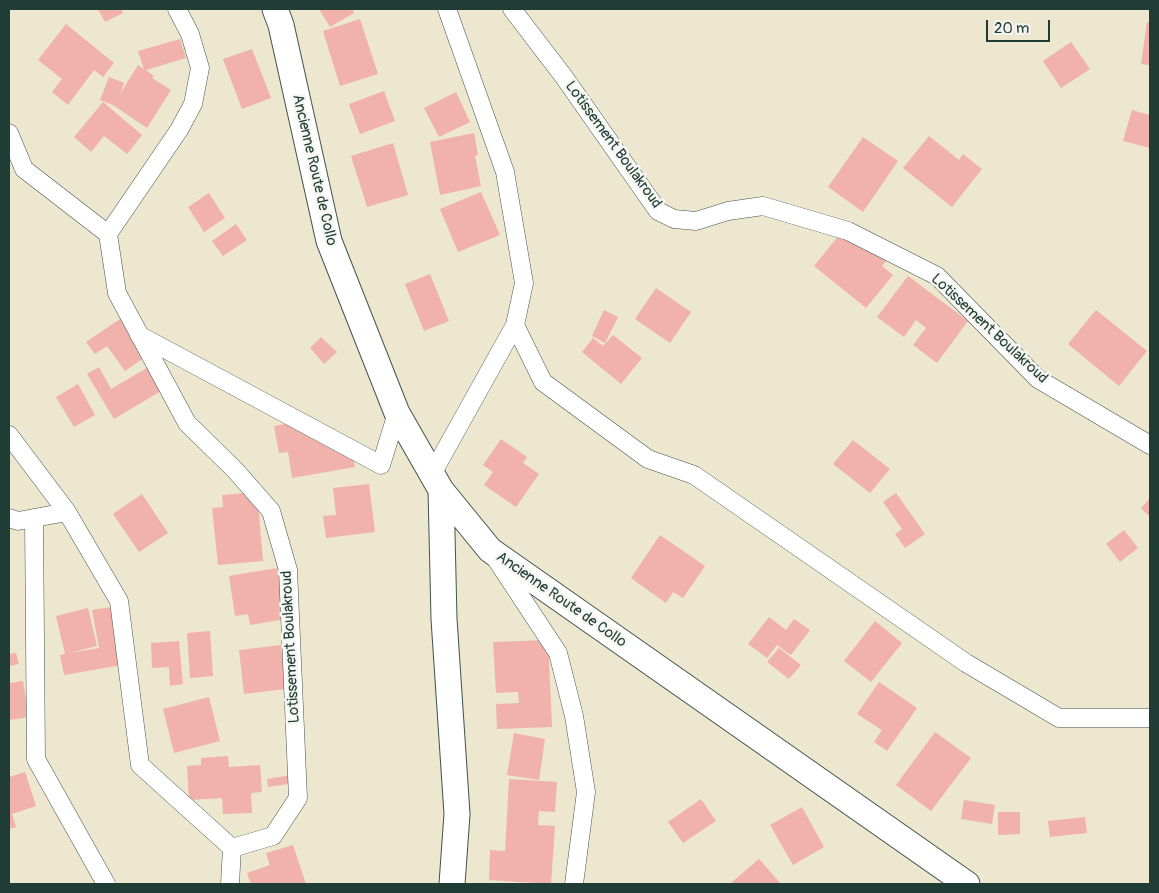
<!DOCTYPE html>
<html>
<head>
<meta charset="utf-8">
<style>
	body { margin:0 }
	#map { position:relative; width:1159px; height:893px; overflow:hidden; background:#ece7ce; font-family:Pangolin,sans-serif }
	canvas { display:block }
	.frame { position:absolute; inset:0; border:10px solid #1f3d34; pointer-events:none }
	.scale { position:absolute; left:986px; top:20px; width:64px; height:22px; box-sizing:border-box; border:2px solid #1f3d34; border-top:0; padding-left:6px; font-size:15px; line-height:18px; white-space:nowrap; color:#1f3d34; -webkit-text-stroke:4px #f6f6f2; paint-order:stroke }
</style>
</head>
<body>
<div id="map">
<canvas width="1159" height="893"></canvas>
<div class="frame"></div>
<div class="scale">20 m</div>
</div>
<script>
const c = document.querySelector('canvas').getContext('2d');
c.lineJoin = 'round';
function fillPath(path, color) {
  c.fillStyle = color;
  c.fill(path, 'evenodd');
}
function shape(rows) {
  const path = new Path2D();
  for (const r of rows) {
    path.moveTo(r[0], r[1]);
    for (let i = 2; i < r.length; i += 2) path.lineTo(r[i], r[i + 1]);
  }
  return path;
}
function strokePath(path, color, width, dash) {
  c.strokeStyle = color;
  c.lineWidth = width;
  c.lineCap = dash ? 'butt' : 'round';
  c.setLineDash(dash || []);
  c.stroke(path);
}
function label(font, color, halo, rows, align = 'center') {
  c.font = font + ' Pangolin,sans-serif';
  c.lineWidth = 5;
  c.setLineDash([]);
  c.textBaseline = 'middle';
  c.strokeStyle = halo;
  c.fillStyle = color;
  for (const [text, x, y, turn = 0] of rows) {
    c.save();
    c.translate(x, y);
    c.rotate((+turn || 0) * Math.PI / 180);
    c.textAlign = isNaN(turn) ? turn : align;
    if (halo) c.strokeText(text, 0, 0);
    c.fillText(text, 0, 0);
    c.restore();
  }
}
const building = shape([
	[98,9,121,9,123,13,105,22],
	[319,9,352,9,354,13,330,27],
	[360,19,378,74,340,86,323,31],
	[1147,22,1150,23,1150,65,1141,64],
	[66,24,114,63,103,77,94,70,68,105,52,92,62,79,38,60],
	[180,39,186,58,146,70,154,76,152,78,171,90,147,128,113,105,100,100,109,77,124,83,120,94,138,65,144,69,138,51],
	[1071,42,1090,69,1061,88,1043,61],
	[252,49,271,98,242,109,223,59],
	[384,91,395,121,360,134,349,104],
	[456,92,470,122,439,137,424,108],
	[103,102,142,135,127,154,104,136,91,152,74,137],
	[1132,110,1150,115,1150,148,1123,141],
	[474,133,478,155,475,156,481,186,440,195,430,142],
	[929,136,959,160,963,154,982,169,952,207,903,168],
	[863,137,898,161,863,212,828,187],
	[393,143,408,195,367,207,351,156],
	[481,192,500,235,458,252,440,209],
	[209,193,225,218,204,232,188,207],
	[236,224,247,240,223,256,212,241],
	[845,228,891,255,882,266,893,275,866,308,814,266],
	[430,274,449,321,424,331,405,284],
	[908,276,968,321,937,363,913,345,926,328,916,320,904,337,877,317],
	[656,288,691,312,670,343,635,319],
	[604,310,618,317,605,343,592,336],
	[1096,310,1147,351,1119,386,1068,344],
	[123,317,148,355,125,371,107,346,95,354,86,342],
	[613,335,642,358,621,384,582,352,593,338,603,346],
	[321,337,337,352,324,364,310,348],
	[157,362,171,385,114,419,87,374,99,367,111,389],
	[78,384,95,415,74,427,56,397],
	[302,421,304,433,334,428,337,447,351,445,355,467,292,478,288,452,279,453,274,426],
	[501,439,527,457,523,463,539,474,516,507,484,485,493,472,483,465],
	[853,440,890,469,870,493,833,464],
	[369,484,375,532,326,538,323,516,336,515,333,488],
	[257,492,263,561,218,565,212,508,223,507,222,495],
	[896,493,925,534,905,548,895,534,902,529,883,502],
	[142,494,168,533,139,552,113,514],
	[1150,498,1150,517,1141,508],
	[1124,530,1138,548,1120,562,1106,544],
	[660,535,705,566,683,598,673,592,666,603,631,578],
	[277,568,286,619,250,625,248,614,235,616,229,576],
	[111,607,122,665,64,675,60,655,65,654,56,616,88,608,97,646,70,653,99,648,92,610],
	[769,617,786,630,794,619,810,630,791,655,777,645,767,658,748,644],
	[875,621,902,643,871,682,844,661],
	[210,631,213,676,190,678,187,633],
	[548,640,552,727,497,729,496,704,519,703,518,692,496,693,493,642],
	[179,641,183,684,170,686,169,667,152,668,151,643],
	[281,645,286,689,244,694,239,650],
	[779,648,801,665,789,679,767,662],
	[16,653,19,664,9,666,9,654],
	[23,681,29,717,9,720,9,683],
	[879,682,917,708,887,751,874,742,882,730,857,714],
	[209,697,220,741,174,753,163,709],
	[935,732,971,758,931,811,896,785],
	[514,733,545,739,539,780,507,775],
	[228,756,229,767,260,765,262,792,251,793,252,813,223,814,222,798,189,800,187,766,201,765,201,758],
	[25,772,36,806,12,814,16,827,9,829,9,777],
	[292,775,294,783,268,787,267,779],
	[509,779,557,782,555,812,539,811,538,825,555,826,551,884,489,880,490,850,505,851],
	[701,799,716,821,683,843,668,822],
	[964,800,995,805,992,824,961,819],
	[802,807,824,847,793,865,770,825],
	[998,812,1020,812,1020,834,998,835],
	[1085,817,1087,833,1050,837,1048,821],
	[293,845,306,884,251,884,247,873,270,865,266,853],
	[759,859,781,884,734,884,732,882]
]);
const street = shape([
	[512,9,564,77,658,211,674,219,696,221,728,211,763,206,848,231,937,276,1038,379,1150,445],
	[9,133,24,169,108,234],
	[515,325,543,382,648,459,694,475,966,663,1059,718,1150,718],
	[139,335,381,465,397,413],
	[9,435,67,512],
	[432,474,515,325,524,283,505,172,447,9],
	[9,518,18,521,67,512,119,601,140,765,232,848,273,836,298,798,288,570,271,511,235,470,187,423,117,293,108,234,179,130,193,104,200,68,190,34,177,9],
	[34,518,36,759,106,884],
	[496,559,558,653,574,716,586,792,574,884],
	[230,884,232,848]
]);
const secondary = shape([
	[275,9,281,25,329,241,397,413,441,490,490,550,967,884],
	[441,490,444,619,457,814,452,884]
]);
const streetNames = [
	["Lotissement Boulakroud",613,145,54],
	["Ancienne Route de Collo",314,170,77],
	["Lotissement Boulakroud",989,329,43],
	["Ancienne Route de Collo",561,600,35],
	["Lotissement Boulakroud",291,647,-93]
];
fillPath(building, '#f0b2aa');
strokePath(street, '#3e564b', 19);
strokePath(secondary, '#3e564b', 27);
strokePath(street, '#fff', 18);
strokePath(secondary, '#fff', 25);
label('15px', '#1f3d34', '#f6f6f2', streetNames);
</script>
</body>
</html>
